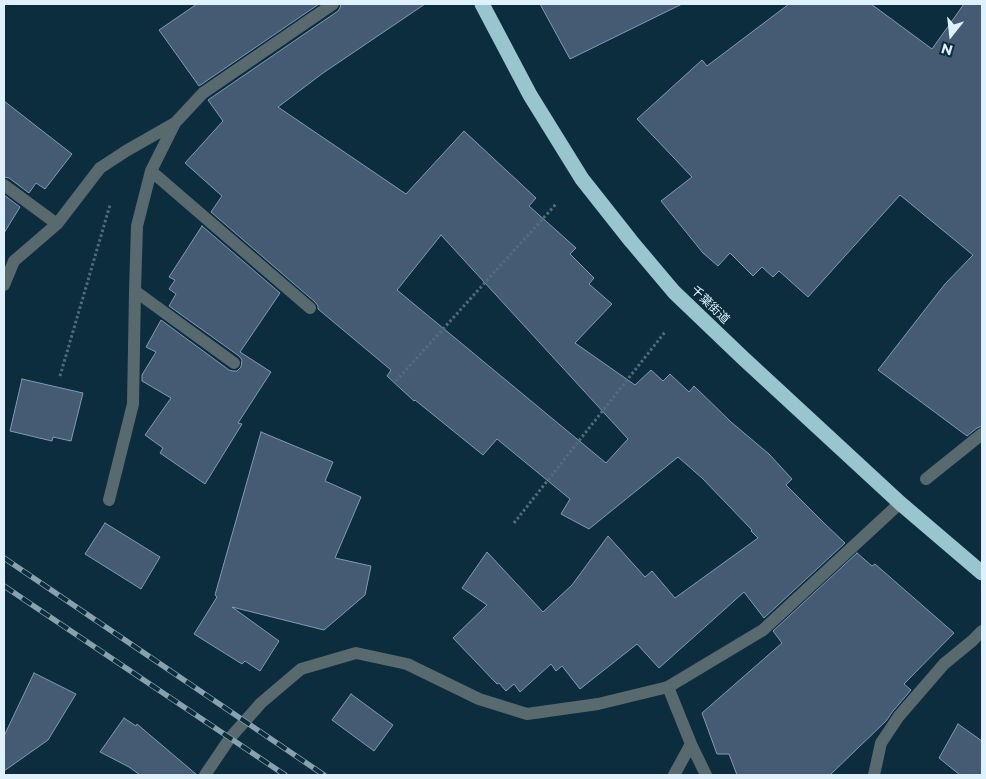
<!DOCTYPE html>
<html>
<head>
<meta charset="utf-8">
<style>
	body { margin:0 }
	#map { position:relative; width:986px; height:779px; overflow:hidden; background:#0b2d3d; font-family:Montserrat,sans-serif }
	canvas { display:block }
	.frame { position:absolute; inset:0; border:5px solid #def1fc; pointer-events:none }
	.north { position:absolute; left:926px; top:10px; width:50px; height:50px; -webkit-text-stroke:4px #0b2d3d; paint-order:stroke; rotate:196deg; font-size:14px; font-weight:700; line-height:20px; text-align:center; color:#def1fc }
	.north::after { content:''; display:block; margin:auto; width:18px; height:22px; background:#def1fc; clip-path:polygon(50% 0,100% 100%,50% 72%,0 100%) }
</style>
</head>
<body>
<div id="map">
<canvas width="986" height="779"></canvas>
<div class="frame"></div>
<div class="north">N</div>
</div>
<script>
const c = document.querySelector('canvas').getContext('2d');
c.lineJoin = 'round';
function fillPath(path, color) {
  c.fillStyle = color;
  c.fill(path, 'evenodd');
}
function shape(rows) {
  const path = new Path2D();
  for (const r of rows) {
    path.moveTo(r[0], r[1]);
    for (let i = 2; i < r.length; i += 2) path.lineTo(r[i], r[i + 1]);
  }
  return path;
}
function strokePath(path, color, width, dash) {
  c.strokeStyle = color;
  c.lineWidth = width;
  c.lineCap = dash ? 'butt' : 'round';
  c.setLineDash(dash || []);
  c.stroke(path);
}
function label(font, color, halo, rows, align = 'center') {
  c.font = font + ' Montserrat,"Noto Sans JP",sans-serif';
  c.lineWidth = 4;
  c.setLineDash([]);
  c.textBaseline = 'middle';
  c.strokeStyle = halo;
  c.fillStyle = color;
  for (const [text, x, y, turn = 0] of rows) {
    c.save();
    c.translate(x, y);
    c.rotate((+turn || 0) * Math.PI / 180);
    c.textAlign = isNaN(turn) ? turn : align;
    if (halo) c.strokeText(text, 0, 0);
    c.fillText(text, 0, 0);
    c.restore();
  }
}
const building = shape([
	[197,4,319,4,199,86,159,30,197,4],
	[341,4,425,4,323,73,278,107,406,194,464,131,536,198,529,206,576,248,570,254,594,278,589,284,612,304,575,343,635,385,651,370,663,381,670,374,689,392,694,386,731,422,769,454,792,479,786,485,824,523,845,543,764,618,744,592,659,668,637,644,580,689,562,666,556,671,551,664,520,692,514,684,506,691,499,683,497,684,453,638,487,605,462,588,487,552,543,612,572,585,608,536,645,577,652,571,675,598,758,538,751,531,752,530,702,478,678,457,589,529,561,514,570,499,497,439,483,455,415,400,414,401,387,376,391,370,318,309,318,306,315,302,211,212,222,196,185,163,223,121,208,100,338,11,340,8,341,4],
	[441,235,628,439,606,463,397,290,441,235],
	[540,4,682,4,570,59,540,4],
	[789,4,871,4,932,49,964,4,982,4,982,426,977,428,967,436,878,370,945,284,973,255,900,195,808,297,779,271,773,277,762,267,753,276,730,253,718,266,703,253,661,201,692,177,637,119,702,60,707,66,789,4],
	[4,101,72,154,45,189,36,183,29,193,9,178,4,177,4,101],
	[4,195,20,207,4,233,4,195],
	[202,226,280,293,240,352,271,372,238,423,242,424,205,484,160,453,163,448,145,435,171,398,142,381,142,375,156,352,146,347,161,320,229,370,233,371,237,371,241,367,242,360,239,356,169,306,176,294,169,289,175,280,169,277,202,226],
	[22,379,83,393,71,441,53,437,52,441,10,431,22,379],
	[261,432,333,462,325,481,361,497,335,558,371,566,365,595,324,630,232,607,279,641,260,671,245,661,242,664,194,634,217,597,215,595,261,432],
	[105,523,160,557,141,589,85,554,105,523],
	[857,553,872,566,875,564,954,633,904,684,911,690,893,711,886,721,830,775,737,775,729,754,717,754,702,713,782,643,773,631,857,553],
	[34,673,76,694,48,740,4,771,4,736,34,673],
	[351,694,393,725,374,751,332,720,351,694],
	[124,718,136,726,137,724,197,775,140,775,129,767,100,752,124,718],
	[958,724,982,741,982,775,960,775,939,758,958,724]
]);
const path = shape([
	[60,376,110,205],
	[396,381,557,203],
	[514,523,665,332]
]);
const lane = shape([
	[151,171,310,308],
	[4,185,57,224],
	[4,285,14,261,57,224,100,168,126,151,175,123,203,93,333,4],
	[135,291,234,363],
	[926,479,982,434],
	[109,500,133,404,135,291,137,226,151,171,175,123],
	[668,687,691,744,706,775],
	[674,775,691,744],
	[874,775,881,743,899,716,944,664,972,641,982,631]
]);
const street = shape([
	[205,775,230,738,261,703,301,669,356,653,407,664,479,699,527,714,598,704,668,687,763,630,900,503]
]);
const highway = shape([
	[482,4,530,95,582,179,631,241,674,292,743,358,900,503,982,573]
]);
const rail = shape([
	[4,558,324,775],
	[4,586,285,775]
]);
const streetNames = [
	["千葉街道",710,305,44]
];
fillPath(building, '#455b74');
strokePath(building, '#829ab5', 1);
strokePath(path, '#506d7b', 3, [2.5, 2.5]);
strokePath(lane, '#596a6e', 12);
strokePath(street, '#596a6e', 12);
strokePath(highway, '#99c5cf', 15);
strokePath(rail, '#88a1ae', 5.5);
strokePath(rail, '#0b2d3d', 4, [11]);
label('12px', '#def1fc', '#0b2d3d', streetNames);
</script>
</body>
</html>
